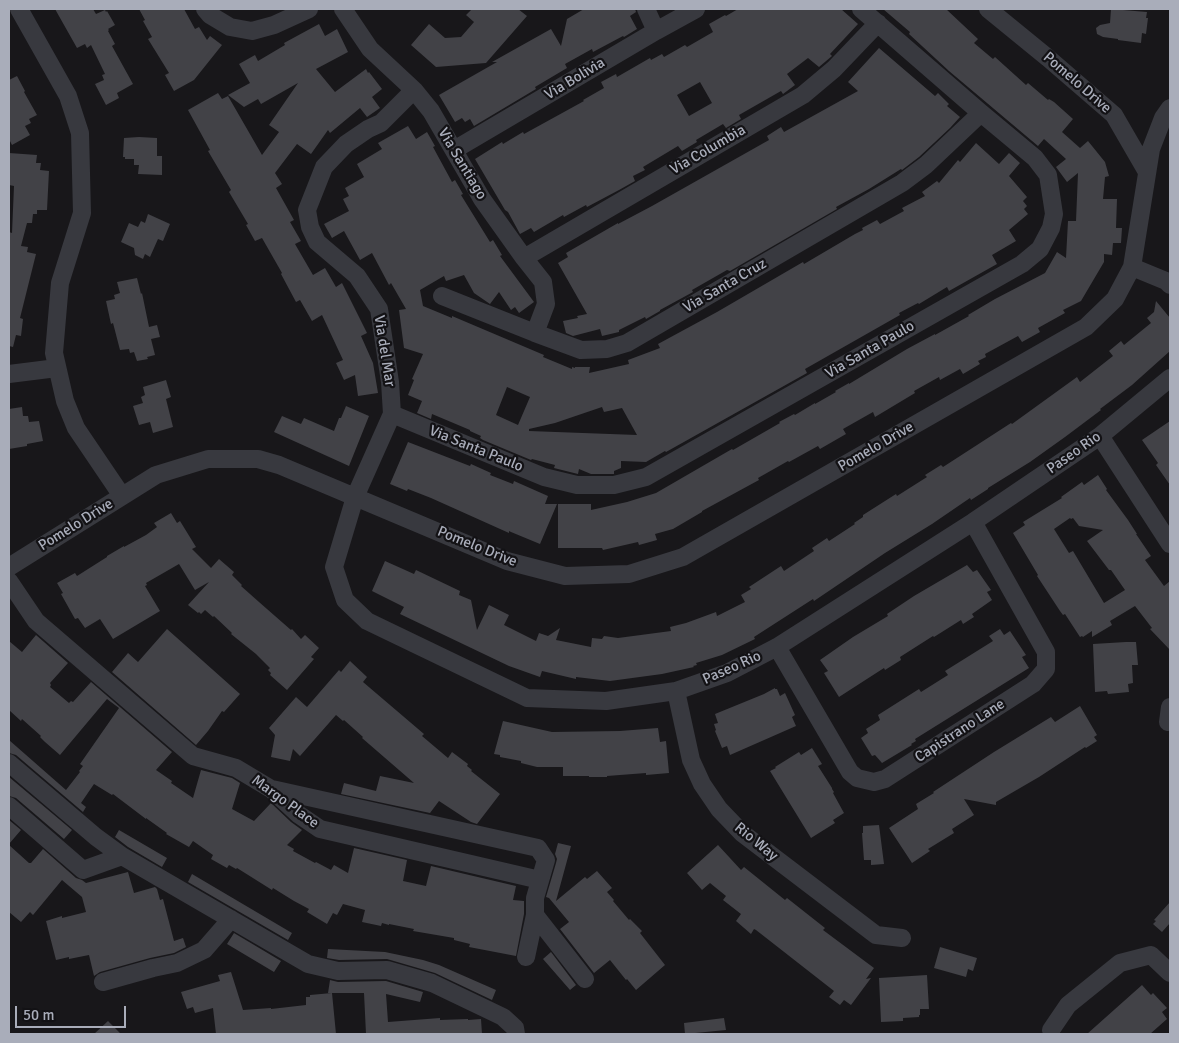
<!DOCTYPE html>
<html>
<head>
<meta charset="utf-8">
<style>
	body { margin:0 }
	#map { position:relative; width:1179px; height:1043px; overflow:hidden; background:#18171a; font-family:Signika,sans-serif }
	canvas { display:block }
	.frame { position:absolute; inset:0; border:10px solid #a9adba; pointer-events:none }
	.scale { position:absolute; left:15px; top:1006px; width:111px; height:22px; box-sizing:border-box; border:2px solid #a9adba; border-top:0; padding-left:6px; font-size:15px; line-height:18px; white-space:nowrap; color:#a9adba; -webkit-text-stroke:4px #131215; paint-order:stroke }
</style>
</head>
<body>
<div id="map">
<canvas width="1179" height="1043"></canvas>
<div class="frame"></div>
<div class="scale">50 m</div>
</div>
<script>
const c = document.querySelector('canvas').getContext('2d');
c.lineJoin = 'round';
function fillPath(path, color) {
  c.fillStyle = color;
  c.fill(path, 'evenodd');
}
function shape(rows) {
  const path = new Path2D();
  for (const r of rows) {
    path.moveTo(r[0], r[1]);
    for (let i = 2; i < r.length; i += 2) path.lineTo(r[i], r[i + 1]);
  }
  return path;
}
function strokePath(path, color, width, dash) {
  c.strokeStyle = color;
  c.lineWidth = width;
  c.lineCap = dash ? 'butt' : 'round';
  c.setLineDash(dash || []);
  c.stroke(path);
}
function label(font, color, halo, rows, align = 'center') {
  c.font = font + ' Signika,sans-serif';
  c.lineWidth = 4.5;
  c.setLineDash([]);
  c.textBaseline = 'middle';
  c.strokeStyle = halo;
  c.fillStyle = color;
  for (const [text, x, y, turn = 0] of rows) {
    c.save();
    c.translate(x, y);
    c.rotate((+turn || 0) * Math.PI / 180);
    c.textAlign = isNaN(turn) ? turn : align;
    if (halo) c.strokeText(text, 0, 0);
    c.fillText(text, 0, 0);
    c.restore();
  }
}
const building = shape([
	[55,9,93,9,96,14,105,10,106,12,107,11,115,25,108,29,109,30,108,31,115,44,112,46,133,84,117,93,119,98,106,105,95,84,104,80,102,75,105,74,91,45,87,48,85,44,77,48],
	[139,9,184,9,195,29,199,27,207,40,210,36,222,45,194,80,174,91,165,75,169,73,148,39,152,37,143,21,145,20],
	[472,9,518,9,527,16,486,63,436,67,411,45,429,24,445,38,461,37,474,22,466,15],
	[584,9,635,9,636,12,630,16,637,29,624,37,623,36,593,52,592,49,565,64,567,68,535,87,536,89,474,126,470,119,465,122,462,118,455,122,439,95,497,62,492,62,551,29,561,46,567,19],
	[738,9,841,9,858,24,830,54,832,56,819,67,808,58,787,74,795,85,783,94,781,91,739,115,741,119,726,128,723,124,696,140,697,142,682,151,678,146,643,167,645,170,633,176,635,181,619,190,587,207,586,205,564,217,563,215,534,232,531,228,520,234,508,212,505,210,475,159,502,142,503,144,523,132,524,134,584,101,583,100,604,88,601,82,616,74,617,77,650,58,651,60,662,54,664,57,685,45,687,47,713,32,709,24,725,15,726,16],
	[700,82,712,103,689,116,677,95],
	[883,9,946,9,978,39,974,43,993,59,995,57,1026,85,1028,83,1048,100,1049,99,1054,102,1073,119,1062,132,1080,148,1088,141,1105,162,1109,176,1105,177,1103,199,1117,199,1116,228,1122,228,1121,243,1113,243,1112,255,1104,254,1104,262,1081,301,1063,310,1065,313,1038,328,1040,332,1022,342,1018,336,985,354,986,357,978,361,980,364,963,374,960,369,940,380,939,377,914,391,915,393,875,417,873,412,843,429,846,434,820,449,818,446,789,462,788,461,758,478,759,480,702,511,702,512,673,529,655,534,657,540,639,545,638,542,603,550,602,548,558,548,558,504,591,504,591,510,627,502,656,493,732,449,733,450,780,423,779,422,794,414,795,415,815,403,815,404,836,392,835,391,849,383,849,384,907,349,935,334,935,335,969,316,968,315,995,299,1045,273,1057,252,1066,258,1068,221,1076,221,1078,173,1067,182,1056,167,1066,159,1044,139,1038,146,949,71,909,34,910,32],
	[1111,9,1147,12,1146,18,1148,18,1146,34,1142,33,1141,43,1118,40,1118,39,1103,37,1097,34,1096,28,1100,25,1110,23],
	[319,24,325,36,337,29,348,52,316,69,335,92,366,69,368,73,369,72,382,89,372,97,380,108,367,117,360,108,330,133,328,130,311,154,297,144,275,173,282,184,276,188,294,220,290,222,301,241,295,244,313,275,325,268,336,287,342,283,367,333,361,336,373,363,378,393,358,396,355,375,344,380,336,363,343,360,322,315,312,321,300,300,296,302,281,274,282,273,262,238,255,241,246,225,248,224,229,192,231,190,208,151,210,150,188,110,218,93,222,99,228,96,262,155,279,132,269,125,298,83,261,104,258,99,244,107,228,95,250,83,239,64,255,55,258,61,285,45,284,43],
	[879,48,935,96,938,93,949,104,947,106,960,117,950,128,919,157,902,170,901,169,869,189,836,207,837,209,730,271,727,270,692,290,693,292,660,310,660,311,646,319,645,317,619,330,619,332,602,336,600,329,573,336,566,333,563,321,578,318,577,316,587,314,558,263,568,257,566,253,618,223,618,224,652,206,769,140,767,136,781,127,784,132,858,91,848,82],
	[17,76,25,91,24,92,37,115,29,119,31,123,25,126,30,135,12,145,9,139,9,80],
	[408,126,416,139,427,132,435,146,433,147,452,182,455,180,463,194,461,195,490,242,493,240,502,255,500,256,534,302,519,313,515,307,511,310,499,292,490,304,474,293,464,275,446,281,444,276,420,290,423,306,452,318,452,316,544,355,543,357,572,369,572,367,575,368,575,367,590,367,589,373,629,364,628,360,660,348,658,344,717,312,803,262,804,264,855,234,863,230,862,228,877,220,880,224,904,211,902,208,925,196,922,192,937,181,939,183,958,160,960,162,976,143,999,164,1009,153,1020,163,1009,176,1027,197,1023,201,1027,206,1024,209,1028,214,1009,230,1016,241,992,255,997,264,949,291,947,287,919,304,918,303,899,313,900,315,805,369,807,373,666,452,665,451,646,462,621,461,621,468,614,471,614,474,591,474,579,469,578,474,554,468,555,465,532,459,531,460,483,440,480,438,481,436,470,431,470,430,432,414,431,419,417,413,422,401,408,395,414,380,412,379,423,354,404,348,399,310,406,309,391,283,389,285,372,253,360,260,344,231,332,238,324,224,349,211,343,199,349,196,345,188,364,177,357,164,382,149,378,143],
	[507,387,530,397,518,425,496,415],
	[602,407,604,412,622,408,637,435,529,431,529,429,555,423],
	[139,137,157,138,157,156,162,156,162,175,138,174,139,165,134,165,134,159,125,159,125,157,123,157,124,138],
	[9,153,37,155,36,163,41,163,40,170,49,171,47,210,37,210,37,214,33,214,32,223,27,223,21,246,28,247,27,252,36,254,20,318,23,319,21,336,16,335,13,347,9,346,9,232,12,233,14,186,9,185],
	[148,214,170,224,163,241,158,239,150,257,145,254,143,259,135,255,134,248,121,242,129,223,138,227,141,221,145,223],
	[137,278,141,294,142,293,149,327,157,325,160,337,151,339,155,355,147,357,148,359,137,361,134,352,130,353,129,349,120,350,113,323,111,324,106,301,115,299,114,295,120,293,117,282],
	[1156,301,1170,318,1170,351,1132,385,1100,409,1101,410,1065,437,1030,462,988,488,988,489,971,500,970,498,932,524,885,553,814,601,813,599,754,637,755,639,722,655,696,663,697,665,693,666,694,667,662,674,610,681,576,677,576,679,542,671,540,677,509,666,400,614,404,607,372,591,385,561,414,574,416,570,460,591,459,595,471,600,477,630,489,605,509,615,504,625,536,641,539,633,548,636,560,628,556,640,591,647,592,638,602,639,604,636,618,638,671,631,670,627,686,623,716,612,717,616,745,602,741,595,751,589,749,587,781,566,784,571,814,551,812,548,827,538,829,541,855,524,854,523,863,517,863,515,896,494,897,496,927,477,925,475,941,465,943,467,1011,423,1012,424,1077,377,1080,382,1113,356,1109,351,1121,341,1124,345,1151,323,1147,318,1154,312],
	[166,380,171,397,166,399,173,427,153,433,150,422,139,425,133,406,143,403,141,397,145,395,143,387],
	[346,406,369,416,349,466,274,432,282,416,301,424,304,418,334,431,339,418,341,418],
	[22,407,23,416,28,416,29,422,39,421,43,441,27,444,27,446,9,449,9,409],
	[1170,421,1170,485,1156,465,1158,463,1142,440],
	[408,442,470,466,471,464,491,473,490,475,513,484,514,481,548,496,545,504,557,504,540,544,511,532,509,531,509,533,431,498,408,489,407,491,390,484],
	[1098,475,1107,489,1106,490,1128,520,1137,534,1136,534,1151,556,1145,560,1164,586,1170,581,1170,650,1150,629,1152,628,1135,606,1110,621,1112,625,1092,637,1092,631,1083,637,1082,636,1080,637,1065,614,1063,615,1060,611,1039,579,1037,576,1038,575,1013,533,1025,525,1023,522,1062,498,1061,497,1082,482,1084,485],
	[1070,518,1071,519,1073,518,1079,526,1103,530,1087,541,1109,570,1111,570,1125,590,1104,603,1073,551,1069,553,1054,529],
	[171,513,177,523,180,521,196,547,192,549,211,568,219,559,234,572,232,575,242,585,241,586,259,602,291,630,292,629,301,639,305,635,319,648,311,657,314,659,287,690,270,675,271,673,268,670,270,668,256,654,231,634,232,633,214,616,213,617,205,610,201,614,199,612,198,613,188,605,209,582,195,590,179,564,146,583,147,585,145,586,160,611,113,639,100,619,85,628,78,618,75,619,61,594,63,593,57,583,75,573,77,576,107,557,107,556,124,546,124,547,146,535,157,527,154,523],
	[967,565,973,572,977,570,991,590,987,592,992,600,972,614,974,617,963,624,961,620,934,637,933,636,900,657,901,660,885,670,884,668,839,697,824,673,828,671,820,660,853,637,888,616,887,614,914,596],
	[167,629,240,694,224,712,222,711,208,731,196,745,112,672,128,653,138,662],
	[1000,629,1004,635,1010,631,1026,655,1022,657,1029,668,915,739,916,741,911,744,912,745,882,763,875,755,872,756,861,738,868,733,866,729,880,720,878,715,919,689,921,692,948,675,945,671,993,641,989,636],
	[36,635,68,663,50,683,51,685,50,687,69,703,71,701,73,702,91,682,172,752,156,770,172,781,171,783,193,798,201,770,232,778,240,783,232,809,254,821,271,803,291,822,302,830,287,845,294,849,293,851,315,863,316,862,331,870,334,865,348,873,354,848,407,860,403,881,426,886,431,866,516,886,513,900,524,901,524,914,516,956,469,947,470,944,454,940,454,938,413,931,414,929,389,924,389,925,382,923,381,926,362,922,365,910,343,904,337,915,333,913,327,924,307,912,309,909,294,901,273,888,272,890,237,868,236,869,229,865,227,868,211,859,213,855,193,841,189,847,166,834,167,833,146,818,146,819,113,794,112,795,94,784,81,803,86,807,83,812,16,755,9,753,9,740,66,790,80,772,79,771,83,766,80,764,119,708,107,699,60,755,45,742,40,737,41,736,22,719,21,721,9,710,9,641,22,652],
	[1126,642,1136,642,1138,665,1132,665,1133,683,1128,684,1129,692,1108,694,1107,691,1095,692,1093,644],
	[350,661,367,677,363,682,424,734,422,736,448,758,452,752,468,764,467,766,472,770,471,771,500,794,477,824,471,822,439,801,430,813,341,794,344,783,376,791,380,776,414,783,362,738,363,737,344,720,343,721,336,715,300,756,293,749,290,761,271,757,275,735,269,728,296,697,307,707,339,670,341,672],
	[775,688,775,689,777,689,780,696,785,693,795,715,792,717,796,726,730,755,727,746,722,748,715,731,716,730,714,724,718,723,715,714,764,694],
	[1080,706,1097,735,1094,737,1097,741,1086,748,1085,747,1039,777,996,802,996,805,964,799,974,815,952,829,954,833,928,849,930,851,912,863,889,828,918,809,916,804,934,793,933,792,994,752,1051,717,1055,722],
	[503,721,552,732,620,731,658,728,660,742,666,741,669,773,646,775,646,773,607,776,607,777,589,777,589,776,563,776,563,767,537,767,521,763,521,761,500,757,500,755,494,754],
	[812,748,822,764,818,766,832,788,832,789,834,792,833,793,844,813,833,820,835,823,811,838,770,771,776,768,775,767,799,752,801,755],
	[9,777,72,830,64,839,16,798,9,796],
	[9,820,21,830,9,844],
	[879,825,884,864,871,865,871,860,864,860,862,833,863,833,863,826],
	[119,830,167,858,162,867,128,847,115,837],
	[558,843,571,846,556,901,585,877,587,879,597,871,612,888,607,892,614,900,613,901,629,920,630,919,642,931,640,933,665,965,636,990,627,979,626,980,610,960,594,973,560,929,569,922,549,898,546,897,556,863,557,859,555,854],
	[9,845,29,863,31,863,43,849,76,878,82,880,86,883,128,872,134,893,155,887,157,889,160,900,163,899,174,941,183,938,186,947,174,953,150,958,100,972,94,976,89,955,69,959,69,957,56,960,46,921,62,916,62,918,86,912,82,897,62,880,33,915,30,912,21,922,9,912],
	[718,845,741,870,744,867,785,900,787,898,825,928,823,930,874,968,866,979,871,978,851,1005,844,1000,840,1005,829,997,834,991,756,930,754,929,751,934,736,921,741,914,723,900,726,896,710,883,702,890,687,873],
	[192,874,292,933,288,940,188,882],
	[1170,902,1170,923,1162,932,1153,924,1156,921,1154,920],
	[234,933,281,961,274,972,227,944],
	[940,947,977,958,973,971,968,969,966,977,934,968],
	[328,949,385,952,423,960,439,965,496,990,492,1000,435,973,387,959,339,960,327,958],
	[551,952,576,985,570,990,543,959],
	[231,972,243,1010,271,1008,271,1009,306,1005,306,997,310,997,310,995,332,993,336,1034,216,1034,213,1008,195,1013,193,1007,187,1009,181,992,220,981,218,975],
	[927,975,929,1009,920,1009,920,1015,919,1015,919,1017,903,1018,903,1021,881,1022,879,978],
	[330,980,338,982,386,981,423,992,420,1002,386,994,388,1022,440,1018,440,1020,468,1019,468,1020,481,1019,482,1034,366,1034,364,993,328,993],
	[1142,985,1151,995,1153,993,1167,1008,1162,1012,1167,1019,1150,1034,1087,1034],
	[724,1018,726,1030,685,1034,684,1023],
	[108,1021,121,1034,94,1034]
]);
const minor = shape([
	[19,9,68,96,80,133,82,213,60,283,54,353,65,401,76,428,122,496],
	[205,9,210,15,230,27,252,31,274,25,309,9],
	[343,9,370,49,414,90,431,111,482,199,524,258,543,282,546,304,535,333],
	[646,9,656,31],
	[988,9,1048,58,1114,115,1147,172],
	[414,90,381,123,368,129,346,144,324,167,307,210,310,227,317,242,357,276,379,309,390,382,392,414,355,497,334,567,345,600,367,621,527,698,606,701,676,691,727,673,777,647,973,522,1100,436,1170,378],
	[454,150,656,31,696,9],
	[524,258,803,95,834,69,878,23],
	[1132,267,1166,281,1170,285],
	[442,296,535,333,581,350,607,349,627,343,902,183,926,165,981,113],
	[9,374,57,368],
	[392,414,544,477,577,485,614,485,646,477,1022,264,1040,249,1051,228,1054,214,1048,175,1035,158,981,113,861,9],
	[1100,436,1170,544],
	[9,567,156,475,208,459,258,459,279,465,507,561,565,576,629,574,683,557,1086,327,1115,299,1132,267,1151,149,1163,118,1170,108],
	[9,581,36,621,193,756,236,768,271,789,298,814,320,829,540,880],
	[777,647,850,772,857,778,874,782,885,779,1033,684,1046,669,1046,652,973,522],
	[676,691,691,760,702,784,719,809,742,833,876,935,902,938],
	[1168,722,1170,707],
	[9,763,96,837,122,856,308,964,338,971,387,970,432,983,503,1017,515,1028,516,1034],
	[272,789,538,848,546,860,535,898,535,915,526,957],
	[9,806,83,870,122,856],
	[535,915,585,979],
	[103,982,153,968,177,963,204,950,231,919],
	[1051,1030,1068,1005,1120,963,1151,955,1170,973]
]);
const streetNames = [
	["Via Bolivia",575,79,-31],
	["Pomelo Drive",1077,83,41],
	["Via Columbia",708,150,-30],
	["Via Santiago",462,164,59],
	["Via Santa Cruz",725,286,-30],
	["Via Santa Paulo",870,350,-30],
	["Via del Mar",384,351,81],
	["Pomelo Drive",876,447,-30],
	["Via Santa Paulo",476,449,22],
	["Paseo Rio",1074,453,-35],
	["Pomelo Drive",76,525,-32],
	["Pomelo Drive",477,547,22],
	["Paseo Rio",732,668,-24],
	["Capistrano Lane",960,731,-33],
	["Margo Place",285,802,36],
	["Rio Way",756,842,39]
];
fillPath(building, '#424247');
strokePath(minor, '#38393f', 18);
label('15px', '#a9adba', '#131215', streetNames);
</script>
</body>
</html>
